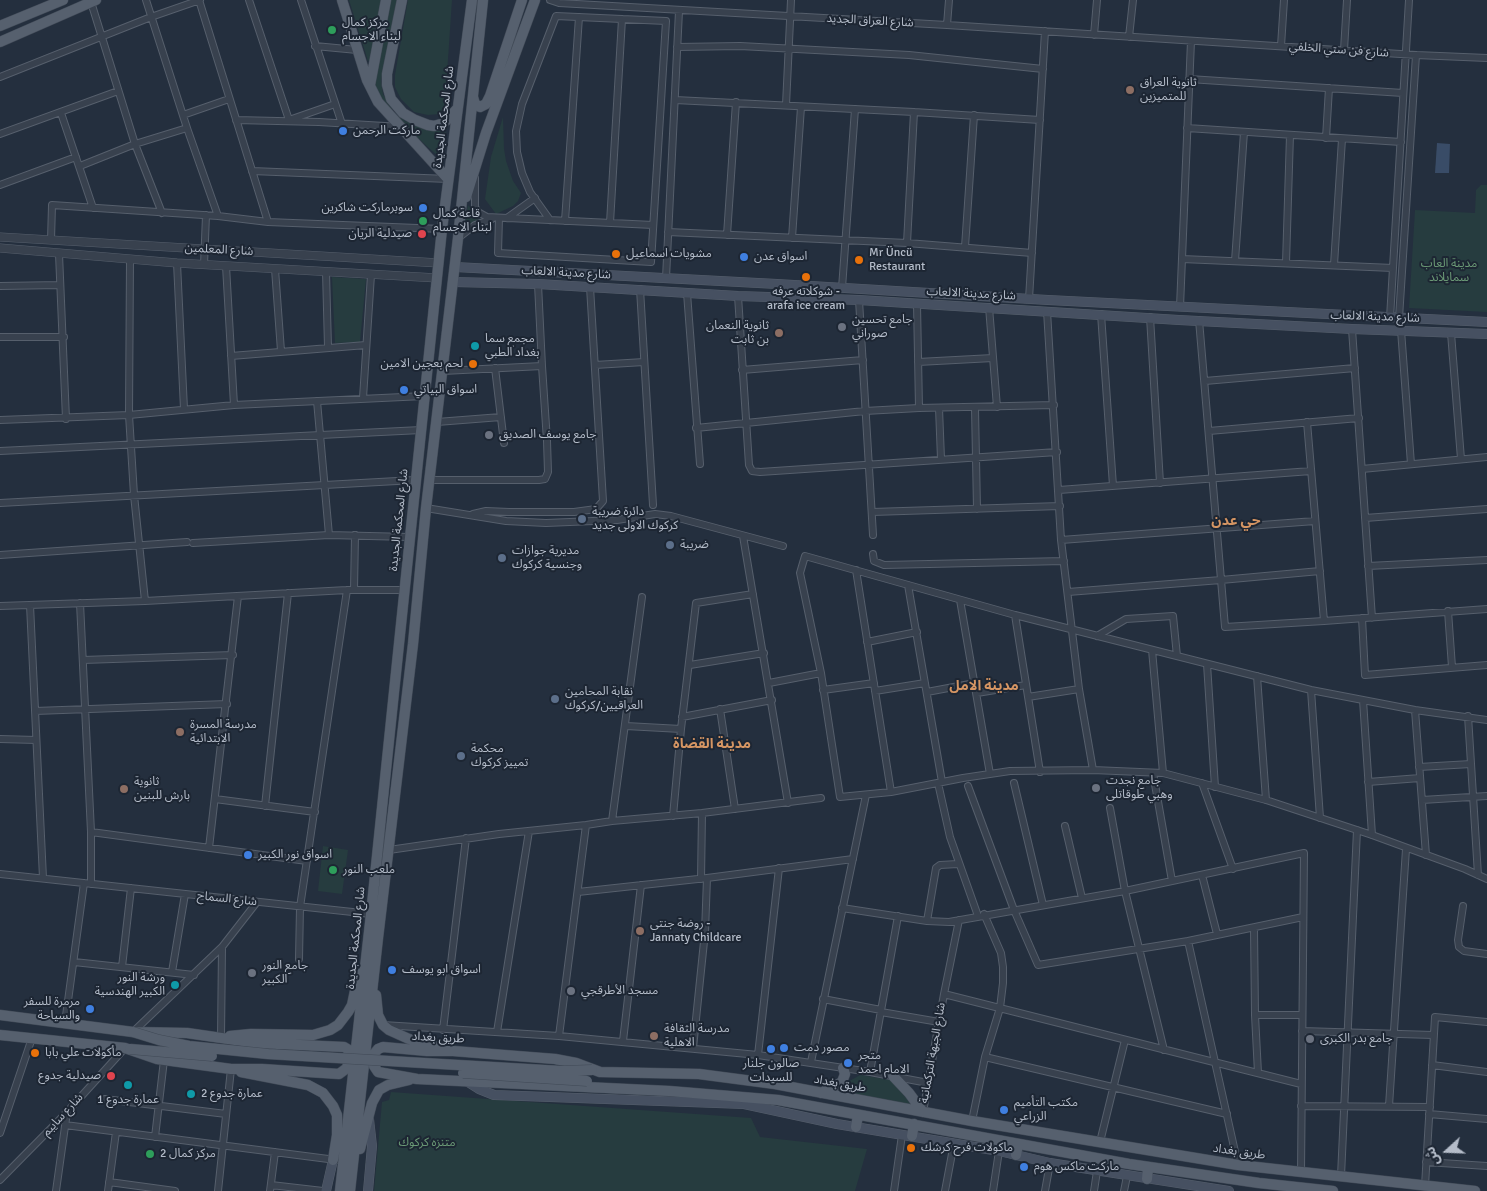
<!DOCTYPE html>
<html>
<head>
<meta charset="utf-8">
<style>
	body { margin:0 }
	#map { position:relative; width:1487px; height:1191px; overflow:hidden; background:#242f3e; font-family:Signika,"Noto Sans Arabic",sans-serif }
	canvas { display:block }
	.north { position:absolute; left:1422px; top:1126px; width:50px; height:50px; -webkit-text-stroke:4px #1d2633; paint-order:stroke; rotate:250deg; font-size:14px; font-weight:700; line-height:20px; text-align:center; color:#b4bcc9 }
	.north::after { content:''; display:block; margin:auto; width:18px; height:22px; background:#b4bcc9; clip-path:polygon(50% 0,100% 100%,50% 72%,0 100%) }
</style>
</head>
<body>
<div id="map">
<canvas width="1487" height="1191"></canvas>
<div class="north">ش</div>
</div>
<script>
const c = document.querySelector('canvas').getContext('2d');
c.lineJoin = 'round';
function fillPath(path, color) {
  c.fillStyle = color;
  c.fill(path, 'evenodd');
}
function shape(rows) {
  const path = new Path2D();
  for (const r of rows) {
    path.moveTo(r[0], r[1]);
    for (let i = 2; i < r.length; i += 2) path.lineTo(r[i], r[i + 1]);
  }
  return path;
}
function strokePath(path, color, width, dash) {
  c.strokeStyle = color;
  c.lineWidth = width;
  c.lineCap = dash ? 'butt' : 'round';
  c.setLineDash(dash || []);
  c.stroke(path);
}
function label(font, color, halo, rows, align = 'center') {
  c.font = font + ' Signika,"Noto Sans Arabic",sans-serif';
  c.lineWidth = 4;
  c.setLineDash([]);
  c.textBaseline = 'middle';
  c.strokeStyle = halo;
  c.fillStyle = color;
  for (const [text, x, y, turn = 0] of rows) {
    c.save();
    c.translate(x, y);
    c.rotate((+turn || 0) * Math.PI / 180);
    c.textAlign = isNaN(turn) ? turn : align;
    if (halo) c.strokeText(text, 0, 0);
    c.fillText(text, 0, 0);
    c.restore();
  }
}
const green = shape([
	[349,0,383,0,372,60,368,61],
	[389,0,397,0,381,81,383,94,394,112,405,121,425,128,446,132,442,160,392,114,384,105,375,88,374,80],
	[408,0,452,0,445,104,444,111,440,114,428,115,414,112,401,99,395,87,395,75],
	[503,117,504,149,506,161,513,181,521,193,518,201,513,206,496,214,485,199,491,157],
	[1481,185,1487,185,1487,312,1409,308,1415,210,1475,213,1476,190],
	[468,205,479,219,464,227],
	[332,277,366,279,360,342,335,343],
	[323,846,348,850,342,894,318,891],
	[860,1075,891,1080,913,1106,832,1091],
	[391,1092,751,1118,760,1137,867,1149,855,1191,374,1191,382,1102,389,1100]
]);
const water = shape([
	[1437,143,1450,144,1449,173,1435,173]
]);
const minor = shape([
	[146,0,187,128,218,216],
	[199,0,268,222],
	[249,0,289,120,335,104],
	[301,0,342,124],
	[550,0,559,3,947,25,1416,55,1487,58],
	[91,2,135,144,162,213],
	[947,25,949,0],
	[1094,35,1097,0],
	[1129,37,1133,0],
	[315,46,357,50],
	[1281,46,1284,0],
	[677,47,740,46,909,55,1043,69],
	[1344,50,1347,0],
	[0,77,151,17,200,0],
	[1189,79,1403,93],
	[675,100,914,112,1040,120],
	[786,105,791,0],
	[61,113,93,208],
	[183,115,229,99],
	[236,120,319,122,401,127],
	[1187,128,1401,142],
	[0,134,118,91],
	[1326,138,1329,88],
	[80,166,135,144,187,128],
	[252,171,448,179],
	[475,178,475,207,478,212,487,217,653,225],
	[0,185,76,157],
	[499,218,498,253,651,262,666,21,556,16,522,104,516,131,517,152,522,173,530,192,550,220],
	[507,218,535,198],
	[565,221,579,17],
	[610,223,622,19],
	[668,232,907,243,1032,253],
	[727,235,736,102],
	[458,238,475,225,492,219],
	[792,238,801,107],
	[51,240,52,205,218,216,268,222,442,229],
	[907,243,914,112],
	[965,247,974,115],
	[59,254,66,419],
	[1182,259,1393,268],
	[130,260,129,415,134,495,145,601],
	[1235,261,1244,132],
	[177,263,184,409],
	[1286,263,1290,135],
	[204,265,206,215],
	[1334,265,1342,139],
	[226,266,234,405],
	[275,269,281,351],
	[326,272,328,347],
	[666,278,679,11],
	[0,286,60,285],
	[842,288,855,109],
	[640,289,653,505],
	[687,293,700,464],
	[738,296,749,465,752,471,760,472,1057,452],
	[1029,299,1045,31],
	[859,300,873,535],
	[917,304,919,408],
	[989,307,997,407],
	[1180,307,1191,41],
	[1047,311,1061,540,1079,689,1093,770],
	[1101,314,1113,486],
	[1150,317,1160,483],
	[1390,318,1409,0],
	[1399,318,1416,55],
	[1199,320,1225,627,1324,621,1487,609],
	[1352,329,1372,618],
	[1401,330,1411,464],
	[1451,333,1461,459],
	[0,337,64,337],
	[231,356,366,345],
	[918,362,993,358],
	[595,365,644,362],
	[495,368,504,443],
	[742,370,863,360],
	[443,371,542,366],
	[1205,381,1355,368],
	[363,398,371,275],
	[317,401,329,535],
	[939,408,941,459],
	[975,408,977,509],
	[0,420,129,415,234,405,424,396],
	[437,422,501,417],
	[1307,422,1324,621],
	[696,428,865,411,919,408,1054,405],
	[1209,431,1359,418],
	[0,451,421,430],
	[1362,469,1487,457],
	[429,480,539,480,545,479,548,472,547,441,542,366,538,284],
	[1059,490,1311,471],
	[0,503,415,480],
	[426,508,506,521,546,523,617,520,655,514,671,516,783,546],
	[872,512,1060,506],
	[473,514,486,511,509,512,574,512,596,509,603,501,590,287],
	[1365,518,1487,509],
	[743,536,788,803],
	[1061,540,1315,521],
	[193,543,329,535,409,537],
	[873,554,874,561,884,565,1064,561],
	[0,555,187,542],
	[1368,566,1487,560],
	[856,570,891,792],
	[908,585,942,782],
	[354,590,355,535],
	[1068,592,1221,580,1320,571],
	[960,600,990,774],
	[80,603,91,832,91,884],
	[30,605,43,878],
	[0,606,145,601,347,590,405,590],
	[1448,611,1452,667],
	[1015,615,1040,772],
	[1362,618,1365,675,1487,665],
	[1097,636,1126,619,1173,616,1177,656],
	[867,642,917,632],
	[1152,650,1163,773],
	[83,660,233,655],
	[1207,664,1215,787],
	[690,665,764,653],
	[1257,676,1266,800],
	[769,683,821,673],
	[823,690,874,683],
	[1311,690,1320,818],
	[875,691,925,683],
	[927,692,975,683],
	[977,693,1026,685],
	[1028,697,1079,689],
	[1363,700,1372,835],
	[720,709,735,809],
	[1415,710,1426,855],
	[35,711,227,704],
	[1468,716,1478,875],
	[682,717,772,700],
	[1487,720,1415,710,1311,690,1015,615,805,556,800,573,821,673,840,797,891,792,963,778,1010,771,1093,770,1163,773,1266,800,1372,835,1465,869,1487,879],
	[626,726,681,729],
	[0,739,36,740],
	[1419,767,1471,764],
	[1153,773,1172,881],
	[1368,782,1420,778],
	[938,783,950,837,978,916],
	[1014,783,1043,905],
	[1202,783,1233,869],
	[968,786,1014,910,1038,965,1188,941,1303,917],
	[215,799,315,812],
	[1422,800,1487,796],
	[265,806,288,593],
	[1110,808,1125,891,1164,1050],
	[673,816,681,729,696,603,753,594],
	[612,821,642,597],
	[1065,826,1082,898],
	[91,832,307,861],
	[209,848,238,596],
	[389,850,499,834,586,825,612,821,702,813,821,798],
	[0,874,371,914],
	[1202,875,1217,934],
	[701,879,702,813],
	[578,892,707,878,853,859],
	[1463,906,1458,940,1459,947,1464,951,1487,954],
	[842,908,927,921,949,922,1125,891,1304,853,1301,1172],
	[927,921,936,868,940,865,958,864],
	[1254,928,1255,1015,1258,1073],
	[1188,941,1238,1165],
	[299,959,300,907,347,590],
	[74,962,194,975],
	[122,967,131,888],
	[172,972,185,894],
	[944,994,1301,1084],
	[823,999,881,1010],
	[881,1012,939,1022],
	[1255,1015,1302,1015],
	[65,1023,84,883],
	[383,1025,559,1036,758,1055,870,1072,928,1083],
	[443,1030,466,838],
	[1302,1031,1433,1035],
	[133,1032,222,947,257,902],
	[497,1032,529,831],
	[559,1036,586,825],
	[221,1037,222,947],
	[623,1041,641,885],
	[693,1048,705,932,707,878],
	[758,1055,779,868],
	[985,1057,1227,1114],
	[811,1062,866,795],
	[1432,1065,1487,1072],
	[870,1072,898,916],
	[105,1099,226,1114],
	[1301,1106,1430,1107],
	[1389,1106,1406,849],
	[923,1112,944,994,959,920],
	[1429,1114,1487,1119],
	[972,1121,985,1057,1000,1008,1003,983,1003,967,1001,953,984,914],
	[65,1125,336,1160],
	[0,1133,32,1038],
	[155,1137,164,1060],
	[1100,1142,1125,1040],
	[1426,1162,1487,1166],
	[1341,1176,1357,830],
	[0,1180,67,1112,125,1048],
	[109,1182,175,1191],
	[271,1185,323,1191],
	[1425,1186,1435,1017,1487,1022],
	[56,1191,67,1112],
	[108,1191,116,1132],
	[218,1191,231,1069],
	[270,1191,275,1152],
	[894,1191,902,1135],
	[945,1191,954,1143],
	[993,1191,999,1151],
	[1045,1191,1050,1163],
	[1094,1191,1097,1171],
	[1124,1191,1127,1176]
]);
const tertiary = shape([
	[0,237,439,263],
	[0,248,177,263,437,278]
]);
const secondary = shape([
	[455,267,777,284,1048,300,1487,322],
	[453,282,538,284,738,296,859,300,1179,320,1352,329,1487,334],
	[468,1082,479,1089,494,1095,744,1104,837,1124,999,1151,1050,1163,1229,1191],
	[326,1191,333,1160],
	[368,1191,372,1146,369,1119]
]);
const primary = shape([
	[342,0,367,80,378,102,448,179],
	[402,0,387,74,387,85,391,99,403,113,415,120,428,125,434,126,444,123,457,109],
	[0,26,63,0],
	[0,42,96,0],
	[370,85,386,0],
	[473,97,475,104,480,107,486,104,490,96,522,0],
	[466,197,486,133,535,0],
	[376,995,378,1015,383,1025,389,1030,409,1039,440,1047],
	[0,1015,133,1032,187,1033,256,1043,344,1047,349,1050,350,1055,347,1068,339,1074,262,1069,231,1069,157,1059,125,1048,0,1035],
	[230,1036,251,1034,313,1035,330,1030,338,1025,348,1012,352,1005,356,986,362,973],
	[241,1072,308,1085,323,1093,333,1106,337,1115,337,1135,333,1160],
	[893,1076,909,1093,923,1112],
	[821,1093,842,1082,845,1074,843,1068],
	[856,1127,858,1115],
	[912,1136,914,1124],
	[360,1149,372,1103,379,1090,388,1085,409,1080],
	[1016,1155,1018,1144],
	[1147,1179,1148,1167],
	[340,1191,371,914,442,229,472,0],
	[350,1191,378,938,413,644,426,508,458,238,483,0],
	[1333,1191,1259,1183,1129,1164,778,1100,669,1091,417,1079,378,1072,374,1066,374,1054,378,1049,383,1047,427,1051,453,1051,555,1059,576,1063,600,1072,699,1074,775,1084,972,1121,1238,1165,1475,1191]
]);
const primaryBridge = shape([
	[133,1032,159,1040,189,1046,268,1054,562,1071,592,1070],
	[130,1049,212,1056],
	[463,1073,587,1081]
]);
const markers = [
	[332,30,5,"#2e9e5b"],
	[1130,90,5,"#8d6e63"],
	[343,131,5,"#3f7fe0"],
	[423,208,5,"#3f7fe0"],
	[423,221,5,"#2e9e5b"],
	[422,234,5,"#e0444e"],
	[616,254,5,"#e8710a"],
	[744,257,5,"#3f7fe0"],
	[859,260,5,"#e8710a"],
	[806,277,5,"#e8710a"],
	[842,327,5,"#6b7280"],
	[779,333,5,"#8d6e63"],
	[475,346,5,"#0f9aa8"],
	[473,364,5,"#e8710a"],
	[404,390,5,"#3f7fe0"],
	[489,435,5,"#6b7280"],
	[582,519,5,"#5c6f8a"],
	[670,545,5,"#5c6f8a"],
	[502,558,5,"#5c6f8a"],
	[555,699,5,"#5c6f8a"],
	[180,732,5,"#8d6e63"],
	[461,756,5,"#5c6f8a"],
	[1096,788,5,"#6b7280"],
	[124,789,5,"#8d6e63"],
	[248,855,5,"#3f7fe0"],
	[333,870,5,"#2e9e5b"],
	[640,931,5,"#8d6e63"],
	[392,970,5,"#3f7fe0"],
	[252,973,5,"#6b7280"],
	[175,985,5,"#0f9aa8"],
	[571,991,5,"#6b7280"],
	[90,1009,5,"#3f7fe0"],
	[654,1036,5,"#8d6e63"],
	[1310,1039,5,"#6b7280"],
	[784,1048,5,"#3f7fe0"],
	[771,1049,5,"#3f7fe0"],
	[35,1053,5,"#e8710a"],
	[848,1063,5,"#3f7fe0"],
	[111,1076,5,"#e0444e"],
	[128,1085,5,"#0f9aa8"],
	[191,1094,5,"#0f9aa8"],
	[1004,1110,5,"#3f7fe0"],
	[911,1148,5,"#e8710a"],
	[150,1154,5,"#2e9e5b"],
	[1024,1167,5,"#3f7fe0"]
];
const streetNames = [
	["شارع العراق الجديد",870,21,3],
	["شارع فن ستي الخلفي",1339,50,4],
	["شارع المحكمة الجديدة",444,117,-83],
	["شارع المعلمين",219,250,3],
	["شارع مدينة الالعاب",566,273,3],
	["شارع مدينة الالعاب",971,294,3],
	["شارع مدينة الالعاب",1375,317,2],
	["شارع المحكمة الجديدة",399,520,-84],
	["شارع السماح",227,899,6],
	["شارع المحكمة الجديدة",356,938,-84],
	["طريق بغداد",438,1038,3],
	["شارع الجبهة التركمانية",933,1053,-80],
	["طريق بغداد",840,1084,10],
	["شارع سايبم",63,1115,-47],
	["طريق بغداد",1239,1152,8]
];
const poiNames = [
	["مركز كمال",342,23],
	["لبناء الاجسام",342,37],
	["ثانوية العراق",1140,83],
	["للمتميزين",1140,97],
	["ماركت الرحمن",353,131],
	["سوبرماركت شاكرين",413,208,"right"],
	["قاعة كمال",433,214],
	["لبناء الاجسام",433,228],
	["صيدلية الريان",412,234,"right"],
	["Mr Üncü",869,253],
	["Restaurant",869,267],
	["مشويات اسماعيل",626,254],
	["اسواق عدن",754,257],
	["شوكلاته عرفه -",806,292,"center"],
	["arafa ice cream",806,306,"center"],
	["جامع تحسين",852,320],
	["صوراني",852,334],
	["ثانوية النعمان",769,326,"right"],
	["بن ثابت",769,340,"right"],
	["مجمع سما",485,339],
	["بغداد الطبي",485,353],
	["لحم بعجين الامين",463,364,"right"],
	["اسواق البياتي",414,390],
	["جامع يوسف الصديق",499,435],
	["دائرة ضريبة",592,512],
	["كركوك الاولی جدید",592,526],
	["ضريبة",680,545],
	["مديرية جوازات",512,551],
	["وجنسية كركوك",512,565],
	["نقابة المحامين",565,692],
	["العراقيين/كركوك",565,706],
	["مدرسة المسرة",190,725],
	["الابتدائية",190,739],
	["محكمة",471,749],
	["تمييز كركوك",471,763],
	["جامع نجدت",1106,781],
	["وهبي طوقاتلى",1106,795],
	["ثانوية",134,782],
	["بارش للبنين",134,796],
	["اسواق نور الكبير",258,855],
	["ملعب النور",343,870],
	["روضة جنتي -",650,924],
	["Jannaty Childcare",650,938],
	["جامع النور",262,966],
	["الكبير",262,980],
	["اسواق ابو يوسف",402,970],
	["ورشة النور",165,978,"right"],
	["الكبير الهندسية",165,992,"right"],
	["مسجد الأطرقجي",581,991],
	["مرمرة للسفر",80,1002,"right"],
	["والسياحة",80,1016,"right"],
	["مدرسة الثقافة",664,1029],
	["الاهلية",664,1043],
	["جامع بدر الكبرى",1320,1039],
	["مصور دمت",794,1048],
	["مأكولات علي بابا",45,1053],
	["متجر",858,1056],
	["الامام احمد",858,1070],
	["صالون جلنار",771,1064,"center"],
	["للسيدات",771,1078,"center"],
	["صيدلية جدوع",101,1076,"right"],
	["عمارة جدوع 2",201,1094],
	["عمارة جدوع 1",128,1100,"center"],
	["مكتب التأميم",1014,1103],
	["الزراعي",1014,1117],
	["ماكولات فرح كرشك",921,1148],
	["مركز كمال 2",160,1154],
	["ماركت ماكس هوم",1034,1167]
];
const parkNames = [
	["مدينة العاب",1449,264],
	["سمايلاند",1449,278],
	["متنزه كركوك",427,1143]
];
const neighbourhoodNames = [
	["حي عدن",1236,521],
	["مدينة الامل",984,686],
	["مدينة القضاة",712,744]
];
fillPath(green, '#263c3f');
fillPath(water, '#394c67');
strokePath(minor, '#565f6c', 8);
strokePath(tertiary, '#565f6c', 9);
strokePath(secondary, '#565f6c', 10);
strokePath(primary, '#414a57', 11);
strokePath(minor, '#38414e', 6);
strokePath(tertiary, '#38414e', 8);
strokePath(secondary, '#465061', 9);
strokePath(primary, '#56606e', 10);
strokePath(primaryBridge, '#414a57', 11, []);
strokePath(primaryBridge, '#56606e', 10);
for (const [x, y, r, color] of markers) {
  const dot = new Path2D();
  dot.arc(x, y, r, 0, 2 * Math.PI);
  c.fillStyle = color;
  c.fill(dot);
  strokePath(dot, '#1d2633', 2);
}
label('12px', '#b4bcc9', '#1d2633', streetNames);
label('12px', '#b4bcc9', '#1d2633', poiNames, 'left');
label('12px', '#6b9a76', '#1d2633', parkNames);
label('bold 14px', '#d59563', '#1d2633', neighbourhoodNames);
</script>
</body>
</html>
